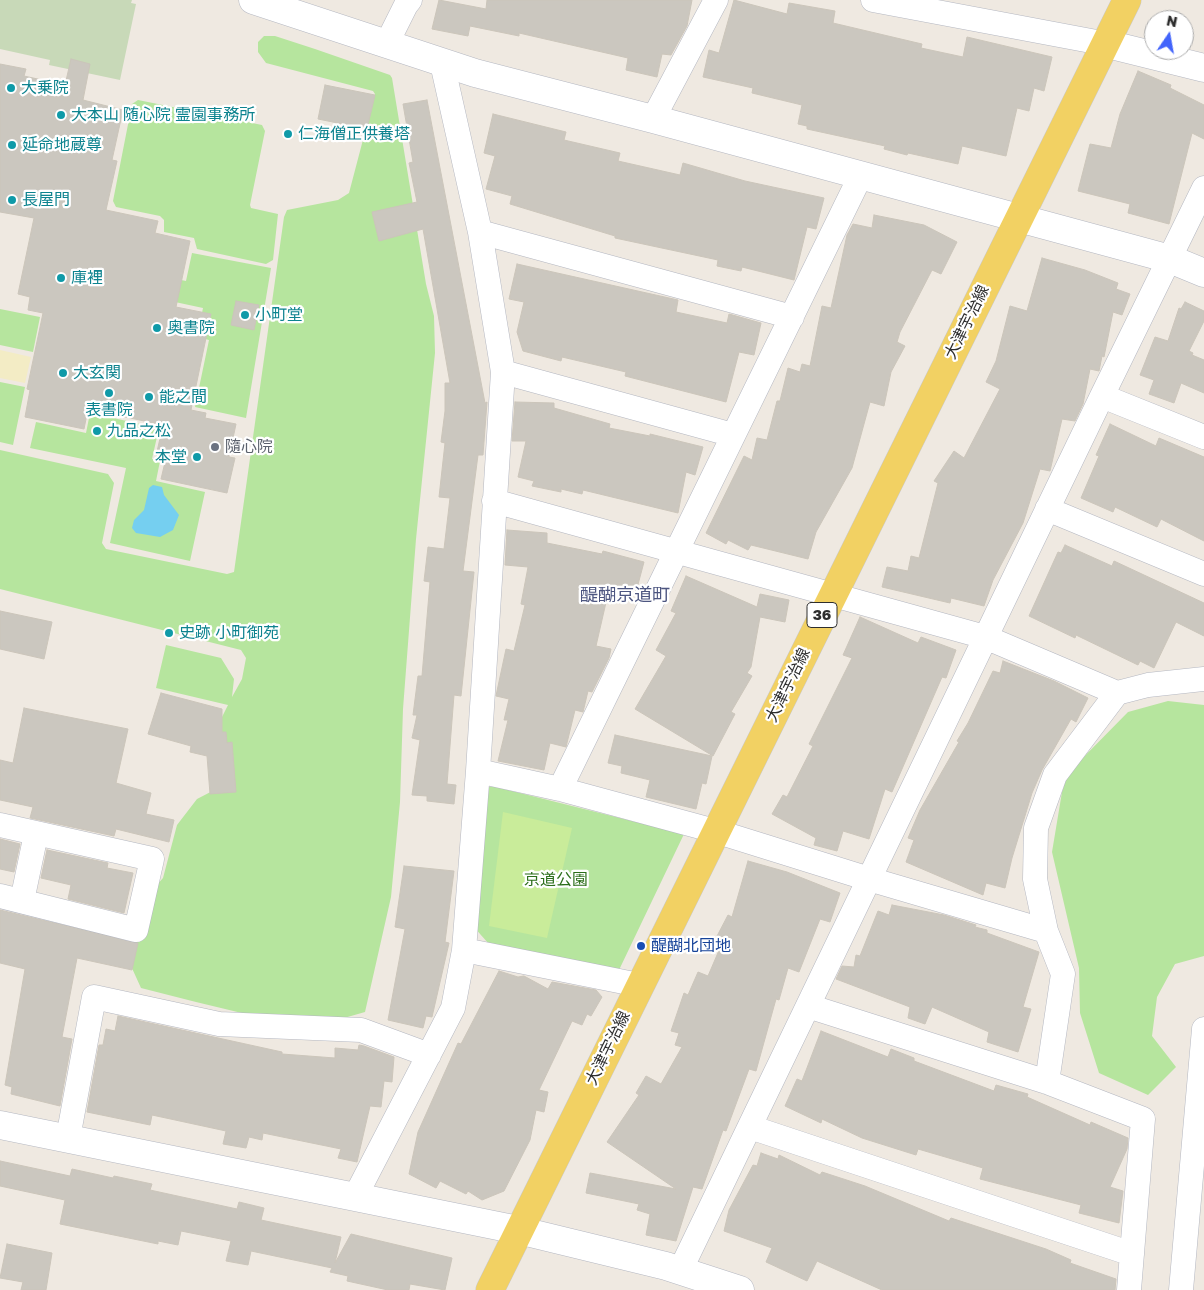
<!DOCTYPE html>
<html>
<head>
<meta charset="utf-8">
<style>
	body { margin:0 }
	#map { position:relative; width:1204px; height:1290px; overflow:hidden; background:#efe9e1; font-family:"Golos Text",sans-serif }
	canvas { display:block }
	.north { position:absolute; left:1144px; top:10px; width:50px; height:50px; box-sizing:border-box; background:#fff; border:1px solid #ababab; border-radius:50%; rotate:12deg; font-size:14px; font-weight:700; line-height:20px; text-align:center; color:#2e2e2e }
	.north::after { content:''; display:block; margin:auto; width:18px; height:22px; background:#4264fb; clip-path:polygon(50% 0,100% 100%,50% 72%,0 100%) }
</style>
</head>
<body>
<div id="map">
<canvas width="1204" height="1290"></canvas>
<div class="north">N</div>
</div>
<script>
const c = document.querySelector('canvas').getContext('2d');
c.lineJoin = 'round';
function fillPath(path, color) {
  c.fillStyle = color;
  c.fill(path, 'evenodd');
}
function shape(rows) {
  const path = new Path2D();
  for (const r of rows) {
    path.moveTo(r[0], r[1]);
    for (let i = 2; i < r.length; i += 2) path.lineTo(r[i], r[i + 1]);
  }
  return path;
}
function strokePath(path, color, width, dash) {
  c.strokeStyle = color;
  c.lineWidth = width;
  c.lineCap = dash ? 'butt' : 'round';
  c.setLineDash(dash || []);
  c.stroke(path);
}
function label(font, color, halo, rows, align = 'center') {
  c.font = font + ' "Golos Text","Noto Sans JP",sans-serif';
  c.lineWidth = 4.5;
  c.setLineDash([]);
  c.textBaseline = 'middle';
  c.strokeStyle = halo;
  c.fillStyle = color;
  for (const [text, x, y, turn = 0] of rows) {
    c.save();
    c.translate(x, y);
    c.rotate((+turn || 0) * Math.PI / 180);
    c.textAlign = isNaN(turn) ? turn : align;
    if (halo) c.strokeText(text, 0, 0);
    c.fillText(text, 0, 0);
    c.restore();
  }
}
const green = shape([
	[264,36,275,36,315,49,390,75,392,78,426,284,434,316,435,353,416,539,403,709,400,802,391,897,365,1012,344,1018,250,1015,196,1002,141,988,131,966,129,945,137,907,163,878,177,825,197,799,226,784,219,723,228,705,156,688,166,645,221,658,234,679,232,697,242,679,246,658,241,650,0,589,0,450,108,474,114,483,102,543,106,549,227,574,234,572,284,217,287,210,338,200,349,193,375,94,373,91,266,63,258,52,258,42],
	[138,100,262,125,265,131,250,205,251,208,278,214,273,260,266,264,197,249,194,238,164,232,164,220,160,216,116,207,113,201,132,104],
	[192,253,271,268,246,418,195,407,209,340,197,337,203,308,147,296,152,274,186,281],
	[0,309,40,317,33,352,0,345],
	[0,382,25,387,13,445,0,442],
	[90,413,159,428,152,459,160,461,156,481,205,492,190,561,110,543,126,468,30,448,36,422,86,433],
	[1168,701,1204,705,1204,956,1175,964,1157,997,1152,1036,1176,1067,1148,1095,1099,1073,1080,1013,1079,968,1052,852,1062,792,1068,773,1128,712],
	[492,786,684,834,619,970,489,944,472,925,484,789]
]);
const sand = shape([
	[0,350,31,357,25,383,0,378]
]);
const cemetery = shape([
	[0,0,132,0,131,3,136,4,120,80,49,65,50,60,0,49]
]);
const pitch = shape([
	[503,812,572,828,547,938,489,926]
]);
const water = shape([
	[153,485,162,487,164,495,179,515,173,530,160,537,136,533,132,528,134,520,144,510,149,488]
]);
const building = shape([
	[439,0,486,9,487,0,692,0,687,26,671,55,662,54,657,77,626,70,628,58,519,33,519,36,470,26,468,36,432,29,439,0],
	[734,0,787,14,789,3,835,11,833,23,922,44,921,48,963,57,967,37,1052,57,1044,91,1034,88,1029,111,1017,108,1006,156,962,146,958,164,908,153,907,155,884,149,885,146,807,129,807,126,798,124,802,105,752,93,753,88,703,77,709,50,719,53,734,0],
	[71,59,90,64,83,100,123,110,112,160,117,161,106,210,158,221,155,233,190,241,176,307,211,314,191,410,206,413,205,418,236,424,229,457,235,458,227,493,161,479,166,458,156,456,163,425,88,409,84,429,25,417,30,390,27,389,43,313,28,310,30,297,18,294,34,218,0,212,0,64,26,69,24,76,65,85,71,59],
	[1138,71,1171,85,1170,88,1204,105,1204,139,1192,133,1169,224,1128,213,1130,204,1078,191,1090,144,1111,148,1120,114,1138,71],
	[325,85,375,95,367,129,318,119,325,85],
	[427,100,485,403,487,402,483,455,478,455,463,571,474,572,461,696,454,695,447,784,456,785,454,804,427,801,427,796,412,795,420,740,412,738,417,715,413,715,418,676,422,676,430,582,424,581,428,547,444,549,450,498,439,497,445,443,441,442,445,411,445,383,450,383,423,229,379,241,372,212,417,202,409,163,413,162,403,104,427,100],
	[493,114,566,132,564,140,620,153,618,161,680,175,683,163,745,181,824,198,816,229,807,227,794,280,742,267,741,271,717,266,718,260,615,238,615,236,510,204,512,196,486,189,495,156,484,153,493,114],
	[874,215,924,225,957,242,941,274,932,270,900,332,897,342,905,346,891,372,884,406,870,402,852,468,816,532,808,559,751,545,748,550,728,540,726,544,706,533,744,456,752,460,757,438,767,440,777,401,780,401,788,368,800,372,802,364,810,366,822,306,831,308,847,235,853,224,872,228,874,215],
	[1042,258,1085,270,1118,283,1116,289,1130,294,1122,315,1113,312,1104,357,1102,356,1099,371,1090,369,1083,404,1075,421,1062,419,1050,471,1040,469,1023,523,993,580,984,606,951,598,950,603,882,587,887,567,908,571,911,556,919,558,938,483,934,481,954,451,964,458,1000,389,986,382,996,361,1010,306,1027,311,1042,258],
	[517,264,678,300,676,312,727,323,729,314,761,323,754,355,739,352,726,402,625,376,626,372,562,357,561,361,523,351,517,332,524,302,509,299,517,264],
	[236,301,259,305,254,330,231,325,236,301],
	[1185,302,1204,311,1204,321,1189,351,1193,353,1192,355,1204,360,1204,393,1181,383,1174,403,1149,394,1154,380,1140,375,1155,337,1168,341,1179,308,1181,309,1185,302],
	[515,402,554,403,554,408,610,424,609,428,650,436,650,434,703,447,695,475,686,472,678,513,583,490,582,494,561,489,561,492,532,486,534,481,518,477,526,441,512,441,515,402],
	[1110,424,1156,446,1159,438,1204,457,1204,541,1161,519,1157,527,1115,507,1113,512,1081,498,1099,456,1096,455,1110,424],
	[507,530,547,533,547,543,602,554,603,551,644,562,636,592,610,585,596,646,611,649,609,658,592,692,588,691,583,712,575,710,566,747,550,743,544,770,498,761,508,720,504,720,509,699,496,696,497,691,506,649,514,651,525,605,521,604,528,567,505,565,507,530],
	[1065,545,1112,566,1114,561,1204,603,1204,636,1176,622,1154,668,1140,661,1138,665,1076,635,1075,638,1029,616,1058,552,1061,553,1065,545],
	[686,576,757,607,760,594,789,600,785,622,760,617,751,667,747,673,752,676,731,712,735,714,713,756,635,709,666,656,656,650,676,613,671,611,686,576],
	[0,611,52,622,44,659,0,649,0,611],
	[860,617,918,643,921,637,956,650,946,678,942,677,892,792,885,789,869,839,843,831,837,851,814,845,816,838,772,814,783,795,787,797,813,746,809,744,852,658,843,655,860,617],
	[1003,661,1054,681,1088,698,1076,722,1071,719,1042,770,1032,793,1012,858,1005,888,986,883,983,895,906,862,914,840,908,838,920,810,959,742,957,741,968,723,993,671,1000,673,1003,661],
	[161,693,222,709,222,732,226,732,227,743,232,742,236,792,210,794,207,756,190,752,191,746,148,734,161,693],
	[24,708,128,729,116,783,151,793,146,814,174,820,169,842,116,829,114,836,30,818,33,807,0,800,0,760,13,763,24,708],
	[615,735,712,756,706,784,702,783,696,809,646,797,650,780,621,773,622,766,608,763,615,735],
	[0,839,20,844,14,872,0,869,0,839],
	[47,850,108,863,107,868,133,873,124,913,68,899,71,885,41,878,47,850],
	[748,861,787,872,840,893,830,922,820,919,799,972,788,968,779,1000,776,999,756,1071,749,1069,726,1131,723,1130,702,1189,693,1187,676,1241,646,1235,650,1214,637,1210,639,1204,586,1193,590,1173,676,1189,607,1142,639,1095,636,1093,646,1076,661,1084,682,1047,675,1045,679,1033,671,1031,684,993,688,995,698,972,708,976,723,941,716,938,728,915,732,917,748,861],
	[404,866,454,871,445,942,449,943,432,1017,426,1016,423,1028,388,1020,405,929,395,927,404,866],
	[892,905,944,915,976,925,975,927,987,930,987,933,1039,952,1023,1007,1031,1009,1018,1052,987,1042,989,1032,932,1007,925,1024,908,1018,910,1007,836,979,842,966,854,967,856,955,860,956,878,911,889,915,892,905],
	[0,910,138,943,132,970,77,958,62,1037,72,1039,60,1106,11,1094,12,1087,5,1085,25,969,0,963,0,910],
	[499,971,518,977,524,976,548,989,552,982,596,990,602,997,591,1016,587,1014,582,1025,572,1021,539,1090,548,1092,544,1112,536,1110,530,1140,504,1191,482,1200,468,1191,466,1194,440,1181,436,1188,409,1174,418,1132,458,1043,461,1044,499,971],
	[118,1016,282,1052,282,1054,335,1058,335,1048,358,1050,359,1045,364,1046,394,1057,392,1082,384,1081,381,1107,370,1106,357,1162,338,1158,341,1149,263,1133,262,1140,249,1137,246,1148,223,1144,226,1131,152,1115,150,1125,87,1112,99,1045,103,1045,106,1029,115,1031,118,1016],
	[821,1031,888,1057,891,1049,914,1058,914,1061,994,1091,996,1085,1028,1094,1027,1097,1090,1125,1091,1122,1128,1138,1127,1149,1110,1187,1123,1191,1119,1223,1079,1213,1081,1205,980,1179,983,1168,918,1149,916,1155,862,1138,822,1119,821,1123,785,1106,797,1079,802,1081,821,1031],
	[761,1153,778,1159,779,1155,820,1175,822,1172,865,1186,949,1221,951,1218,1046,1249,1071,1260,1070,1263,1116,1279,1115,1290,882,1290,817,1261,807,1281,766,1262,772,1248,724,1231,729,1210,753,1165,757,1166,761,1153],
	[0,1161,70,1176,72,1169,113,1178,114,1176,152,1184,150,1190,237,1209,239,1202,264,1208,261,1220,341,1237,335,1263,351,1234,452,1258,445,1290,410,1284,409,1290,388,1290,347,1281,348,1276,330,1272,332,1268,251,1251,248,1265,226,1261,231,1241,181,1231,178,1245,158,1241,158,1244,60,1224,65,1200,0,1186,0,1161],
	[7,1244,52,1253,46,1290,21,1290,23,1282,0,1278,7,1244]
]);
const street = shape([
	[873,0,1107,44],
	[386,45,406,5,410,0],
	[653,119,716,0],
	[480,232,792,317],
	[503,372,733,435],
	[1102,396,1204,437],
	[494,501,985,637,1117,693],
	[1047,509,1204,574],
	[478,771,560,789,715,831,869,879,1046,931],
	[560,789,860,177],
	[0,825,152,859,136,930,0,896],
	[22,901,36,834],
	[464,950,639,985],
	[808,1006,1047,1082,1143,1119,1129,1290],
	[1047,1082,1063,974,1046,931,1035,879,1036,828,1055,775,1117,693,1148,685,1204,679],
	[750,1127,1132,1254],
	[68,1138,94,997,219,1024,361,1030,429,1055],
	[355,1197,453,1008,464,950,478,771,503,372,480,232,442,63],
	[680,1271,1102,396,1204,188],
	[1181,1290,1204,1029]
]);
const secondary = shape([
	[253,0,475,73,653,119,1170,259,1204,273],
	[1107,44,1204,68],
	[0,1125,518,1230,666,1266,740,1290]
]);
const primary = shape([
	[490,1290,1127,0]
]);
const markers = [
	[11,88,5,"#0f9aa8"],
	[61,115,5,"#0f9aa8"],
	[288,134,5,"#0f9aa8"],
	[12,145,5,"#0f9aa8"],
	[12,200,5,"#0f9aa8"],
	[61,278,5,"#0f9aa8"],
	[245,315,5,"#0f9aa8"],
	[157,328,5,"#0f9aa8"],
	[63,373,5,"#0f9aa8"],
	[109,393,5,"#0f9aa8"],
	[149,397,5,"#0f9aa8"],
	[97,431,5,"#0f9aa8"],
	[215,447,5,"#6b7280"],
	[197,457,5,"#0f9aa8"],
	[169,633,5,"#0f9aa8"],
	[641,946,5,"#1a4fb4"]
];
const shields = [
	[822,615,30]
];
const shieldNames = [
	["36",822,615]
];
const cultureNames = [
	["大乗院",21,88],
	["大本山 随心院 霊園事務所",71,115],
	["仁海僧正供養塔",298,134],
	["延命地蔵尊",22,145],
	["長屋門",22,200],
	["庫裡",71,278],
	["小町堂",255,315],
	["奥書院",167,328],
	["大玄関",73,373],
	["能之間",159,397],
	["表書院",109,410,"center"],
	["九品之松",107,431],
	["本堂",187,457,"right"],
	["史跡 小町御苑",179,633]
];
const streetNames = [
	["大津宇治線",967,322,-64],
	["大津宇治線",788,685,-64],
	["大津宇治線",608,1048,-64]
];
const worshipNames = [
	["隨心院",225,447]
];
const parkNames = [
	["京道公園",556,880]
];
const transitNames = [
	["醍醐北団地",651,946]
];
const neighbourhoodNames = [
	["醍醐京道町",625,595]
];
fillPath(green, '#b6e59e');
fillPath(sand, '#f3ecc5');
fillPath(cemetery, '#c8d9b8');
fillPath(pitch, '#c9ec9a');
fillPath(water, '#75cff0');
fillPath(building, '#cbc7bf');
strokePath(building, '#cbc5ba', 1);
strokePath(street, '#b4b7c1', 25);
strokePath(secondary, '#b4b7c1', 29);
strokePath(primary, '#c9c9c9', 29);
strokePath(street, '#fff', 24);
strokePath(secondary, '#fff', 28);
strokePath(primary, '#f2d163', 28);
for (const [x, y, r, color] of markers) {
  const dot = new Path2D();
  dot.arc(x, y, r, 0, 2 * Math.PI);
  c.fillStyle = color;
  c.fill(dot);
  strokePath(dot, '#fff', 2);
}
for (const [x, y, w] of shields) {
  const box = new Path2D();
  box.roundRect(x - w / 2, y - 12.5, w, 25, 4);
  c.fillStyle = '#fff';
  c.fill(box);
  strokePath(box, '#2e2e2e', 1);
}
label('bold 15px', '#2e2e2e', null, shieldNames);
label('16px', '#0d838f', '#fff', cultureNames, 'left');
label('16px', '#2e2e2e', '#fff', streetNames);
label('16px', '#5b616d', '#fff', worshipNames, 'left');
label('16px', '#2c6e1b', '#fff', parkNames);
label('16px', '#164399', '#fff', transitNames, 'left');
label('18px', '#4d5680', '#fff', neighbourhoodNames);
</script>
</body>
</html>
